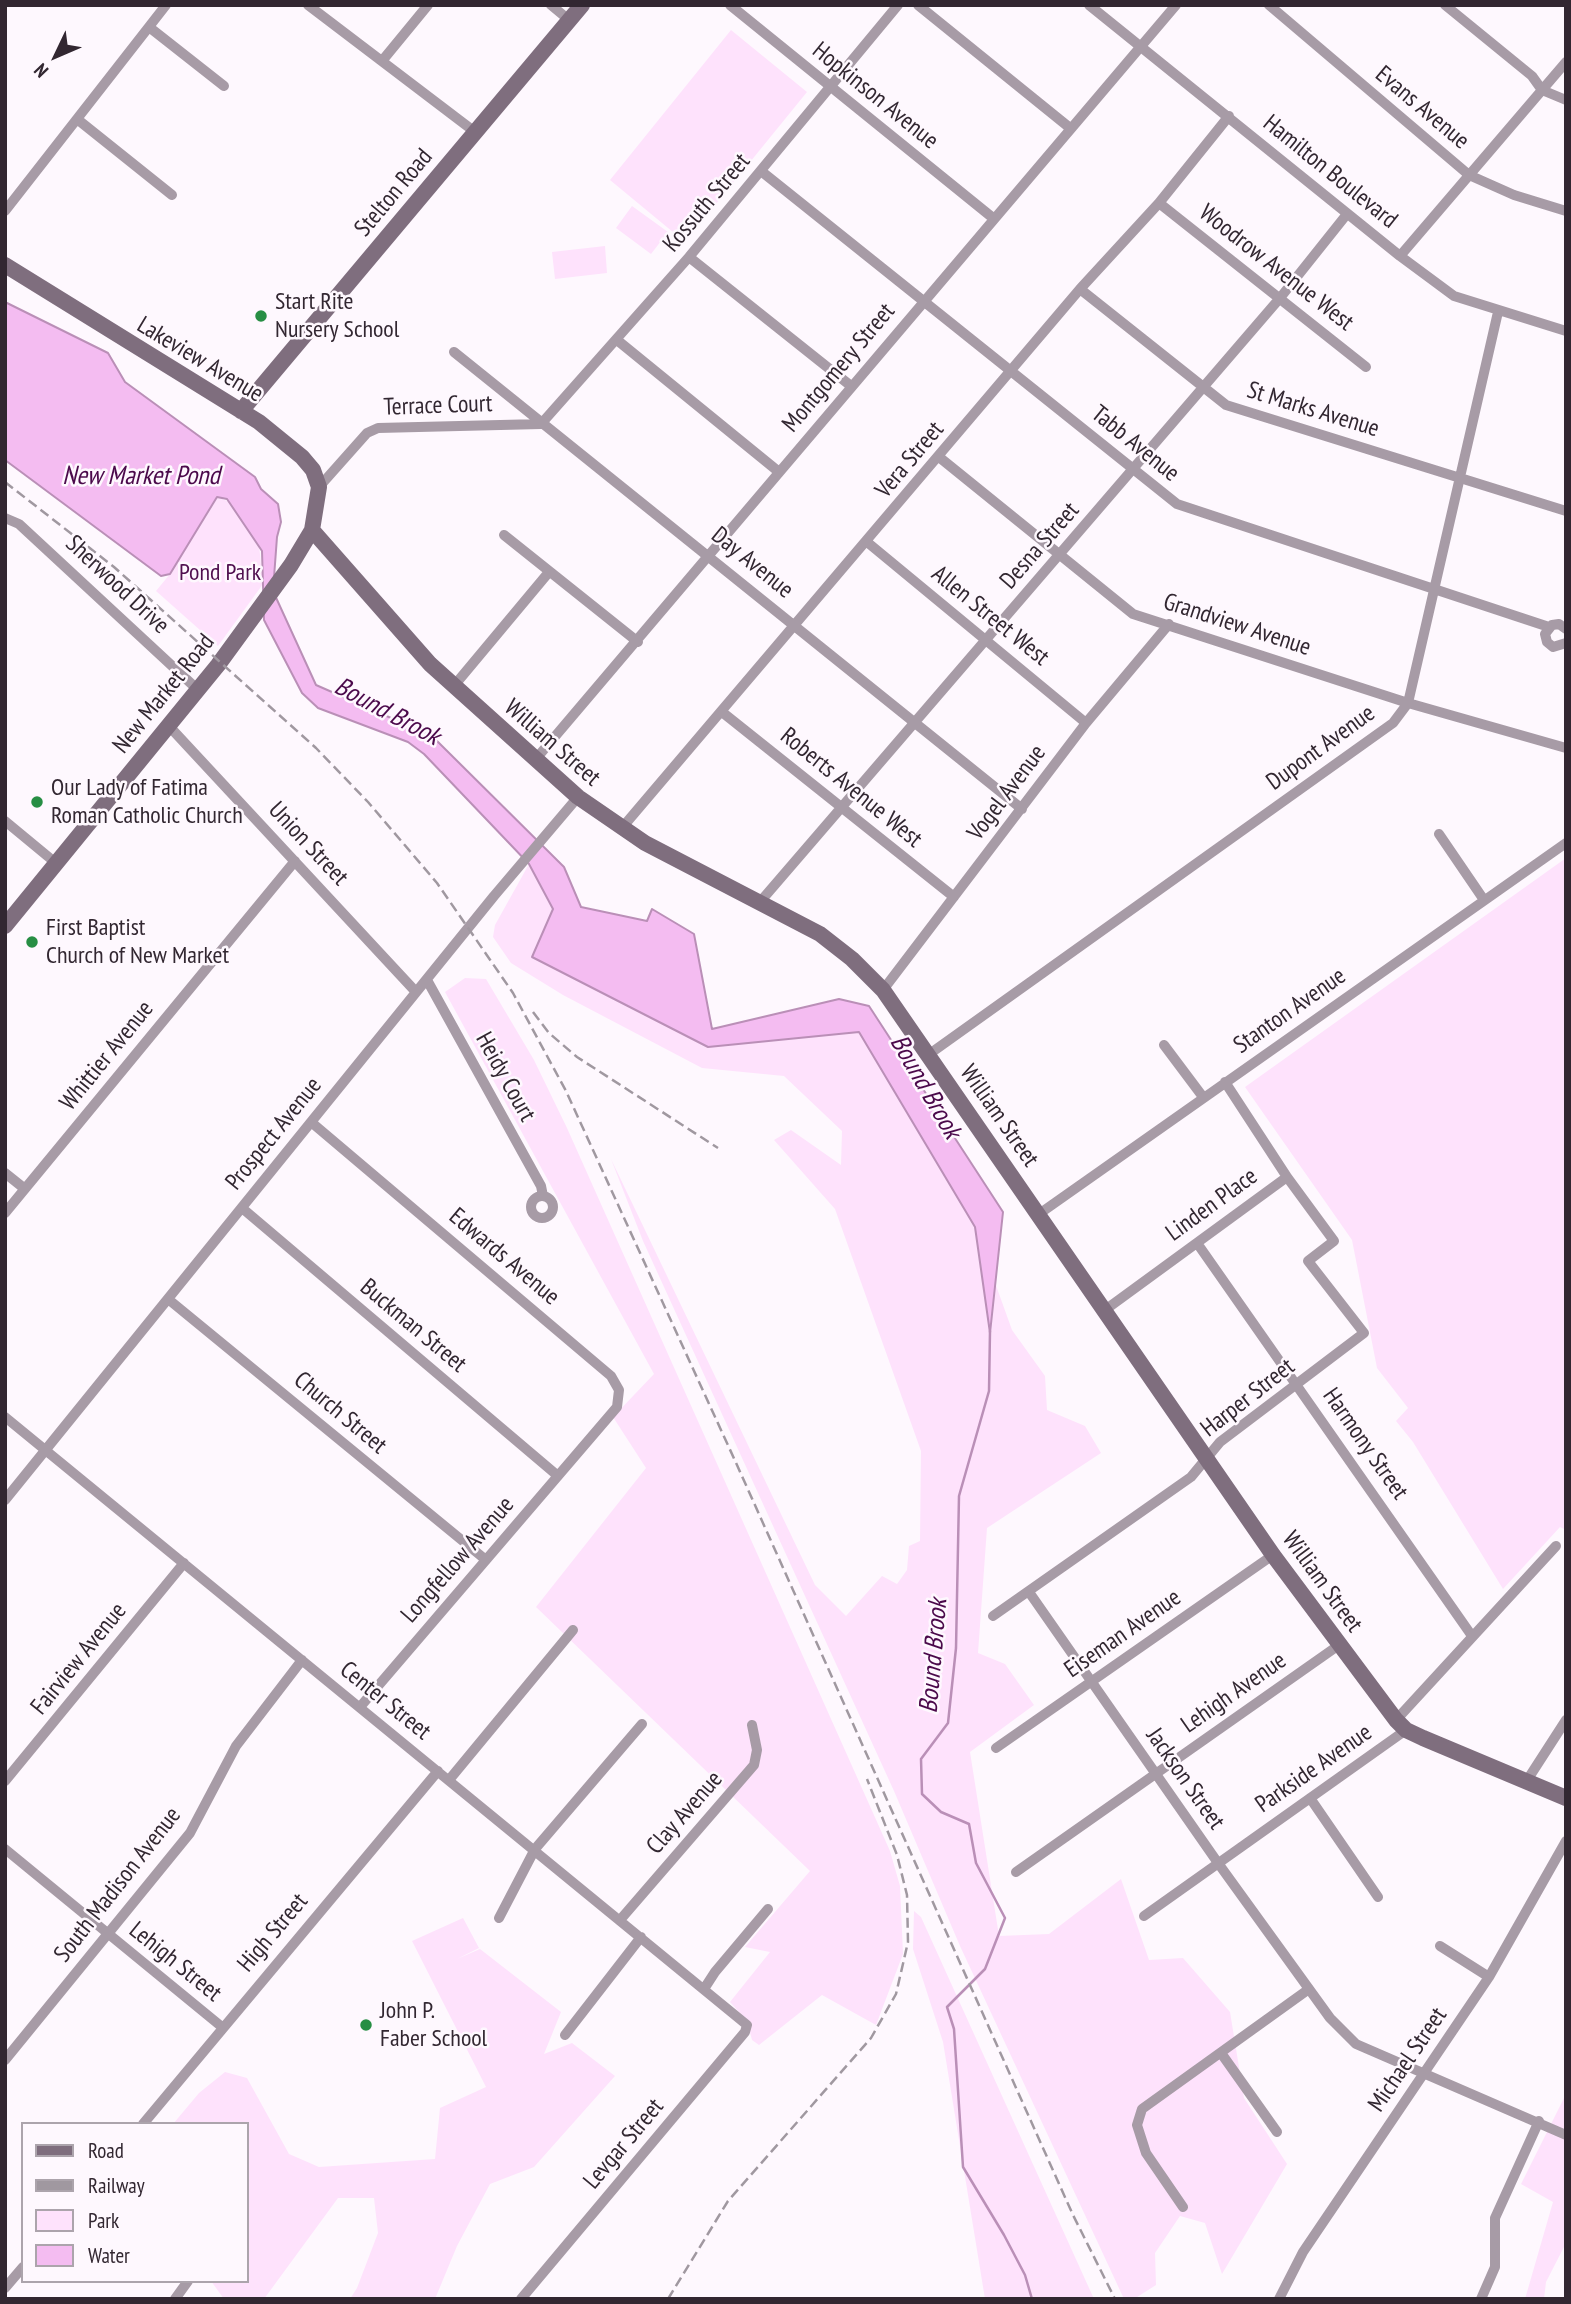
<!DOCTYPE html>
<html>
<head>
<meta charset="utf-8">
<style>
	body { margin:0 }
	#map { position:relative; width:1571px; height:2304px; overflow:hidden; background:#fef8fe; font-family:"PT Sans Narrow",sans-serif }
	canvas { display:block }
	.frame { position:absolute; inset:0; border:7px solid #322731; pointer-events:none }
	.legend { position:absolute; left:21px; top:2122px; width:228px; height:161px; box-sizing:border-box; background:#fef8fe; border:2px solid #aca4ac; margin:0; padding:9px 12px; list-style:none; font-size:21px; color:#322731 }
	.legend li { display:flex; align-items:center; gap:14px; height:35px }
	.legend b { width:35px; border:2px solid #aca4ac }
	.north { position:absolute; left:21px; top:21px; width:70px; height:70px; -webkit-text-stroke:5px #fef8fe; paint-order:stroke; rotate:226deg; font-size:19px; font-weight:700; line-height:28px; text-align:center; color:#322731 }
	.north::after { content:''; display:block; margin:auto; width:24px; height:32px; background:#322731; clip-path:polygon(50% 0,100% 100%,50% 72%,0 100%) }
</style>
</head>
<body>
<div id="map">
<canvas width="1571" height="2304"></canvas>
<div class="frame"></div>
<ul class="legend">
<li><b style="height:9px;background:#7f6e7e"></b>Road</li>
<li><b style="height:9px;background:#a098a0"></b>Railway</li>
<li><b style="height:19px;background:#fee2fc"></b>Park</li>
<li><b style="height:19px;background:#f4bcf1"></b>Water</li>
</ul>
<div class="north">N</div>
</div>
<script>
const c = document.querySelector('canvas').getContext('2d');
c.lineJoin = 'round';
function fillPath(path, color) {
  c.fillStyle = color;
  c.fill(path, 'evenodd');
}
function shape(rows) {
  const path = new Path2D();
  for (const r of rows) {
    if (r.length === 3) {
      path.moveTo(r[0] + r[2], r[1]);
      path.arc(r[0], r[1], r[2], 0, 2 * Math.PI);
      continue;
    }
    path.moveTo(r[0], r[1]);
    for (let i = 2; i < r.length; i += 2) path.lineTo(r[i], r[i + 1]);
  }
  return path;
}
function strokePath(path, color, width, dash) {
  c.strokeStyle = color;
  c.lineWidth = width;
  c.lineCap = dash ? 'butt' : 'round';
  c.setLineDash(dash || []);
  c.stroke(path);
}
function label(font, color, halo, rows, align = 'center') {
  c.font = font + ' "PT Sans Narrow",sans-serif';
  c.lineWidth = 5;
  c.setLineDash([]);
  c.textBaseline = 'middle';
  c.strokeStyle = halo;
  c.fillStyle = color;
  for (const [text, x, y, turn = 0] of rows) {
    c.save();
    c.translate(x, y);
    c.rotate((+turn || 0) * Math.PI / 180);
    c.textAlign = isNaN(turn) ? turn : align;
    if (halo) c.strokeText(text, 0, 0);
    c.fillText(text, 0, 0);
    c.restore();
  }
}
const green = shape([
	[731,30,807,92,685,242,610,180],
	[632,206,668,232,651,254,616,228],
	[605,246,607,273,555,279,552,252],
	[217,497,232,503,259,545,263,584,218,646,156,591,170,574],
	[1566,858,1566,1530,1560,1527,1503,1589,1413,1442,1396,1421,1408,1408,1377,1368,1352,1240,1245,1087],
	[529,864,553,909,533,957,708,1047,859,1032,975,1227,1012,1330,1045,1376,1047,1410,1085,1426,1101,1453,987,1528,978,1653,1005,1664,1034,1705,970,1752,999,1936,1049,1934,1121,1879,1149,1960,1183,1958,1230,2012,1244,2098,1287,2164,1222,2274,1205,2223,1180,2216,1155,2253,1156,2285,1134,2299,1124,2299,960,1946,894,1791,643,1241,611,1159,815,1585,846,1616,882,1576,897,1584,907,1570,909,1546,920,1541,921,1451,835,1209,774,1140,791,1130,841,1165,842,1131,784,1076,702,1068,563,995,511,963,493,937,495,925],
	[465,978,486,979,534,1060,567,1128,890,1851,900,1886,903,1954,876,2025,822,1995,759,2045,752,2040,747,2021,730,2002,770,1952,745,1947,810,1871,536,1607,646,1468,613,1417,654,1374,445,992],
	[914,1911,921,1917,1094,2299,985,2299,943,2042,913,1949],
	[463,1918,479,1948,457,1959,480,1949,561,2012,544,2054,572,2043,615,2076,534,2167,490,2184,457,2246,435,2299,350,2299,357,2288,378,2233,374,2198,338,2198,264,2299,224,2299,211,2281,247,2281,247,2124,173,2124,199,2093,225,2072,247,2078,289,2154,319,2167,435,2159,440,2108,486,2087,412,1941],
	[1566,2094,1566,2243,1546,2282,1544,2299,1525,2299,1553,2202,1521,2184]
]);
const water = shape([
	[5,302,108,353,125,382,255,477,261,489,278,504,281,522,277,537,273,591,316,685,432,736,564,867,581,907,647,921,652,909,694,934,712,1029,839,999,869,1006,1003,1212,990,1333,975,1227,859,1032,708,1047,532,957,553,909,529,864,424,754,408,742,318,708,302,693,264,620,262,551,227,499,217,497,170,574,161,576,5,460,5,302]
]);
const stream = shape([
	[990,1331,989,1391,959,1496,956,1648,948,1723,921,1759,922,1794,941,1812,969,1824,976,1863,1005,1918,985,1969,947,2007,954,2029,963,2167,1004,2235,1025,2275,1032,2299]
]);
const street = shape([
	[308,5,475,132],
	[551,5,569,20],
	[730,5,993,218],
	[918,5,1070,128],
	[1089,5,1400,256,1454,296,1566,331],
	[1269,5,1469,175,1514,195,1566,211],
	[1445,5,1532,76,1542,90,1566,100],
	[149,27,224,86],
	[382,61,428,5],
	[77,119,172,195],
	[761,171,1177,504,1549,627],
	[1159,203,1366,367],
	[5,211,166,5],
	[1400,256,1566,62],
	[689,257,851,386],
	[1080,289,1226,405,1566,511],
	[617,340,779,472],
	[454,352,1022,809],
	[939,457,1133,614,1408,703,1566,748],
	[319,487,367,433,378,428,541,424,689,257,898,5],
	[5,518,19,524,197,689],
	[504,535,638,642],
	[867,542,1086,723],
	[1566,629,1559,624,1552,625,1545,634,1547,642,1553,647,1566,643],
	[453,687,549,572],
	[722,712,954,897],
	[168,725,416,992],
	[535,760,1176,5],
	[5,821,57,864],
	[621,829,1080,289,1159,203,1229,116],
	[1439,834,1484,900],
	[760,902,1280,298,1347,214],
	[427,980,541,1186,543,1196],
	[883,990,1086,723,1169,624],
	[1164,1045,1203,1097],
	[928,1055,1393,723,1408,703,1498,312],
	[311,1122,611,1376,619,1390,617,1407,360,1707],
	[5,1173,25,1189],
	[542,1207,11],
	[242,1208,558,1476],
	[5,1213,295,861],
	[1039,1214,1566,843],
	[1197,1243,1472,1636],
	[168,1299,486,1560],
	[1105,1310,1287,1177],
	[5,1417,747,2025,745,2032,521,2299],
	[5,1500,494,896,578,797],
	[1029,1592,1218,1863,1330,2018,1356,2044,1566,2135],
	[993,1616,1191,1477,1220,1442,1364,1333,1308,1261,1334,1241,1287,1177,1225,1082],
	[1396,1720,1556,1546],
	[996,1748,1273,1555],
	[449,1780,573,1630],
	[5,1781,184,1563],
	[1526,1782,1566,1720],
	[1310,1798,1378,1897],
	[5,1849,222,2027],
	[1016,1872,1339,1645],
	[1144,1916,1406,1730],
	[499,1918,535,1849,642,1724],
	[620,1920,754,1765,757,1750,752,1725],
	[1440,1946,1489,1977],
	[704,1989,715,1972,768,1909],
	[565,2035,641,1937],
	[1221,2053,1277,2132],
	[5,2060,190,1833,236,1746,302,1660],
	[143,2124,438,1771],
	[1183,2207,1146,2153,1137,2125,1142,2109,1309,1989],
	[5,2288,23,2267],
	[175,2299,188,2281],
	[1279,2299,1303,2252,1489,1977,1566,1841],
	[1481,2299,1495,2267,1495,2218,1539,2121]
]);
const secondary = shape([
	[5,265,259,422,302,457,313,470,319,487,312,530,291,565,218,665,5,926],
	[241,411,582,5],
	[312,530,430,664,578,797,645,843,820,934,852,959,883,990,1273,1555,1396,1720,1406,1730,1423,1738,1566,1798]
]);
const rail = shape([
	[5,482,114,567,316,748,368,802,437,883,513,993,566,1091,737,1465,1073,2215,1115,2299],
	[533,1012,549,1033,577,1057,718,1148],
	[668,2299,728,2201,871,2038,896,1994,908,1942,907,1895,897,1855,867,1779]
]);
const markers = [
	[261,316,7,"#278e44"],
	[37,802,7,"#278e44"],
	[32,942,7,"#278e44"],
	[366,2025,7,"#278e44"]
];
const streetNames = [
	["Hopkinson Avenue",875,96,39],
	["Evans Avenue",1422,108,40],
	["Hamilton Boulevard",1330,172,39],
	["Stelton Road",394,193,-50],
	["Kossuth Street",707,203,-50],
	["Woodrow Avenue West",1276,268,38],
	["Lakeview Avenue",200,360,31],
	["Montgomery Street",839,368,-50],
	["Terrace Court",438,406,-2],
	["St Marks Avenue",1313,410,17],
	["Tabb Avenue",1135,444,39],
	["Vera Street",910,460,-50],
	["Desna Street",1040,546,-49],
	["Day Avenue",752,563,39],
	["Sherwood Drive",117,585,43],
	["Allen Street West",990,616,39],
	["Grandview Avenue",1237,625,18],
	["New Market Road",164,694,-51],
	["William Street",552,743,41],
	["Dupont Avenue",1321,748,-36],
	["Roberts Avenue West",851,788,39],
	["Vogel Avenue",1007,793,-53],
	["Union Street",308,844,47],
	["Stanton Avenue",1290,1011,-35],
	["Whittier Avenue",107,1056,-51],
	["Heidy Court",505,1077,61],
	["William Street",999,1116,55],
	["Prospect Avenue",274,1134,-51],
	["Linden Place",1212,1205,-36],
	["Edwards Avenue",504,1257,40],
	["Buckman Street",413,1326,40],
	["Harper Street",1248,1398,-38],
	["Church Street",340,1413,40],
	["Harmony Street",1365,1444,55],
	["Longfellow Avenue",458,1560,-49],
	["William Street",1322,1582,54],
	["Eiseman Avenue",1123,1634,-35],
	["Fairview Avenue",79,1659,-51],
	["Lehigh Avenue",1234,1693,-35],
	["Center Street",385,1701,39],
	["Parkside Avenue",1314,1769,-35],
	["Jackson Street",1185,1779,55],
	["Clay Avenue",685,1813,-49],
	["South Madison Avenue",118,1885,-52],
	["High Street",273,1933,-50],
	["Lehigh Street",175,1962,39],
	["Michael Street",1408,2060,-56],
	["Levgar Street",624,2144,-50]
];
const poiNames = [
	["Start Rite",275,302],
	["Nursery School",275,330],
	["Our Lady of Fatima",51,788],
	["Roman Catholic Church",51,816],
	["First Baptist",46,928],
	["Church of New Market",46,956],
	["John P.",380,2011],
	["Faber School",380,2039]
];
const parkNames = [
	["Pond Park",220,573]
];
const waterNames = [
	["New Market Pond",141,477],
	["Bound Brook",387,712,28],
	["Bound Brook",925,1087,60],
	["Bound Brook",934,1656,-85]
];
fillPath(green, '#fee2fc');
fillPath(water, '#f4bcf1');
strokePath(water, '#ba8fb7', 2);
strokePath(stream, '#ba8fb7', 2.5);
strokePath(street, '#a79ba6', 10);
strokePath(secondary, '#7f6e7e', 16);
strokePath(rail, '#a098a0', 2.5, [10, 5]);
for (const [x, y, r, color] of markers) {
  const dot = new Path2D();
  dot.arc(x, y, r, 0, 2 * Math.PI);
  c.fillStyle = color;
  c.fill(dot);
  strokePath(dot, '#fef8fe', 2.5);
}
label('24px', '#322731', '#fef8fe', streetNames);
label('24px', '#322731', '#fef8fe', poiNames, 'left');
label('24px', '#500f4f', '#fef8fe', parkNames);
label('italic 26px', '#4b094b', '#fef8fe', waterNames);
</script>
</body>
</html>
